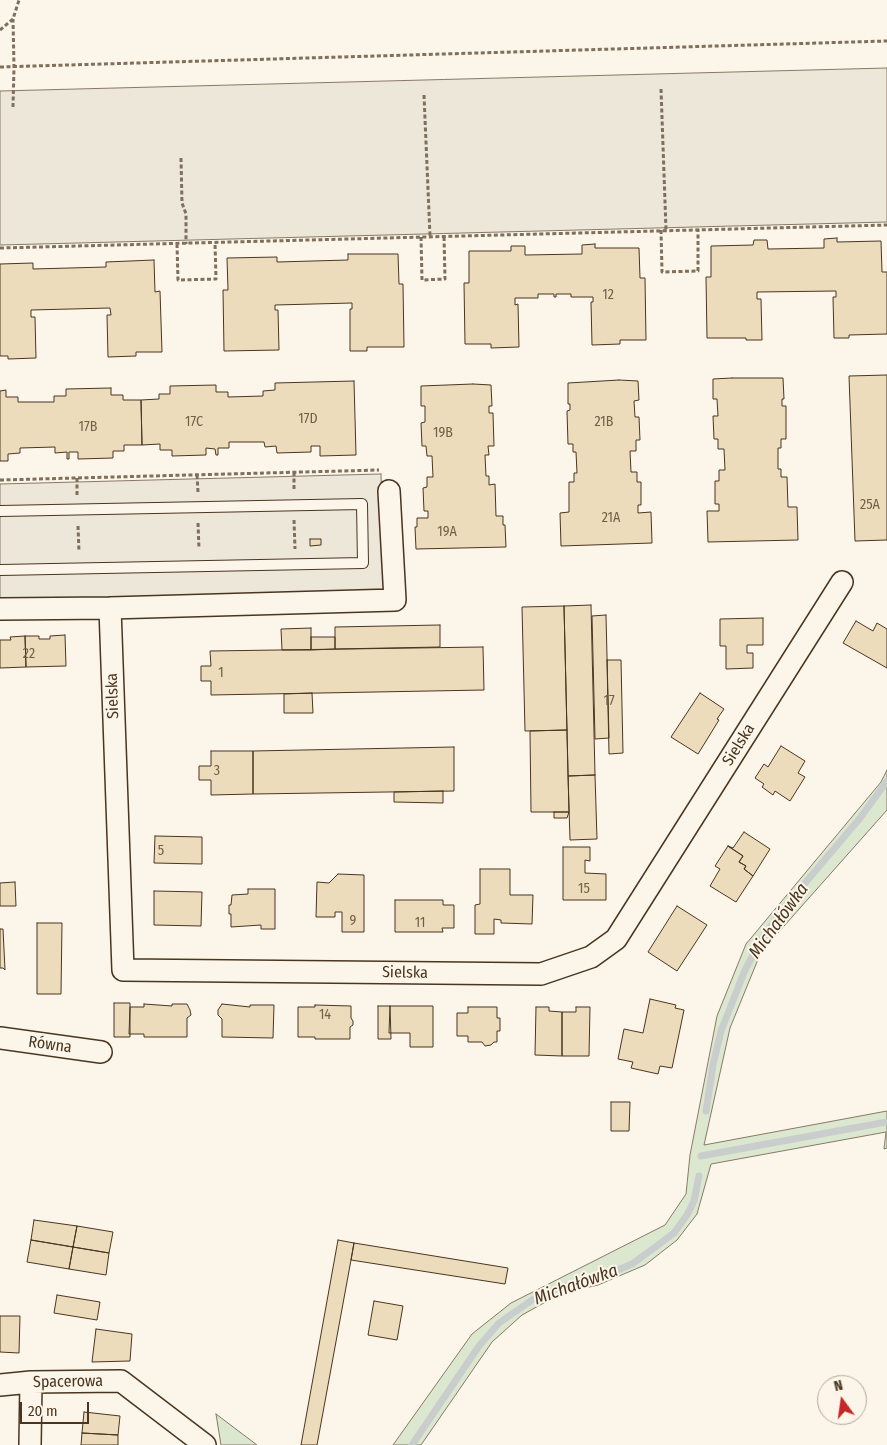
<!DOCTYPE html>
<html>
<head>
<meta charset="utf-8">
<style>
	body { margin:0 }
	#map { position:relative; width:887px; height:1445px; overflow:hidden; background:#fbf6e9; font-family:"Fira Sans Condensed",sans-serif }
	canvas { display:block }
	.north { position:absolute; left:817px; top:1375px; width:50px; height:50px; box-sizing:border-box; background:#fbf6e9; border:1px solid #b4a999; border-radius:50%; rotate:346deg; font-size:14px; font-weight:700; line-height:20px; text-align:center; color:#4a3520 }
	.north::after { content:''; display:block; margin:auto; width:18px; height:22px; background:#c62828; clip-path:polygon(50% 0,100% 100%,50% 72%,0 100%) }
	.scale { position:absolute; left:20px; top:1402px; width:69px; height:22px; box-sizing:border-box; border:2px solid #4a3520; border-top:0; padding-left:6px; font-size:15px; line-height:18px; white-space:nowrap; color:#4a3520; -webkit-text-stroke:4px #fbf6e9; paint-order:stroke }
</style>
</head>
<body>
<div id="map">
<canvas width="887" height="1445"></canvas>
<div class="north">N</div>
<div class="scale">20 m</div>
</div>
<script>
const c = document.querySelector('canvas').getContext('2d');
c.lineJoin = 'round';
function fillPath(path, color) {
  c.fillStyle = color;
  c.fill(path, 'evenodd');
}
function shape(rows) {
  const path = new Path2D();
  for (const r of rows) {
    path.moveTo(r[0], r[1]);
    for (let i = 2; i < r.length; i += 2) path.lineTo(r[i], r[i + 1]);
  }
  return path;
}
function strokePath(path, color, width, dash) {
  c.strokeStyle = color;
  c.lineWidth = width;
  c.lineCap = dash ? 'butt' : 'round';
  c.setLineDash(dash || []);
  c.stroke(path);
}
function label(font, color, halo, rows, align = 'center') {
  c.font = font + ' "Fira Sans Condensed",sans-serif';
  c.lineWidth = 4;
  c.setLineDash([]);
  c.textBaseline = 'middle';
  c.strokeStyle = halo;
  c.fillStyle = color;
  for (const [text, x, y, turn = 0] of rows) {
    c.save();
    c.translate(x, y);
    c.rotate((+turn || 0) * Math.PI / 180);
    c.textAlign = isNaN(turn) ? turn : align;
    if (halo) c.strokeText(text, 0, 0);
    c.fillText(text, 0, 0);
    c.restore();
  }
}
const green = shape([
	[887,770,887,810,761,952,730,1028,704,1145,887,1111,887,1148,884,1149,886,1132,711,1164,697,1214,677,1240,645,1265,598,1285,560,1294,522,1315,492,1342,421,1445,393,1445,472,1334,511,1303,665,1225,686,1194,690,1155,717,1016,746,944,881,782,887,770],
	[216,1414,257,1445,221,1445,216,1414]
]);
const parking = shape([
	[887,68,887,222,0,245,0,91,887,68],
	[381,474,384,597,0,598,0,484,381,474]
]);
const stream = shape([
	[706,1111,713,1065,721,1031,745,970,761,940,784,908,860,818,887,781],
	[701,1156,887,1122],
	[412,1445,479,1346,499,1323,532,1300,559,1288,603,1276,632,1264,654,1248,674,1233,687,1215,694,1201,699,1176]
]);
const building = shape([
	[837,238,837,242,881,241,882,272,887,272,887,334,849,335,849,338,834,338,833,297,836,297,836,291,757,292,757,299,761,299,762,340,746,340,746,338,707,338,706,277,711,277,711,246,753,245,754,240,767,240,768,249,824,248,824,239,837,238],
	[595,244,595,248,639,248,640,278,645,278,646,340,620,340,620,344,592,345,591,302,593,302,593,297,571,297,571,294,556,294,556,297,554,297,554,294,538,294,538,298,515,298,515,305,518,304,519,347,491,348,491,344,465,344,464,283,469,283,469,251,511,251,511,246,525,246,525,255,582,254,582,245,595,244],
	[348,254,398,254,399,284,403,284,404,347,367,347,367,351,350,351,350,309,352,309,352,303,275,305,275,310,278,310,279,350,224,351,223,290,228,290,227,258,277,257,277,262,348,260,348,254],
	[154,260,155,292,160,291,162,352,136,352,136,356,108,357,107,315,111,315,110,308,31,310,31,317,35,317,36,358,8,359,8,356,0,356,0,264,33,263,33,269,106,267,106,262,154,260],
	[887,375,887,540,855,541,849,376,887,375],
	[732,378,783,378,784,399,782,399,782,406,786,406,786,439,781,439,781,448,778,448,778,469,781,469,781,477,787,477,788,507,797,507,798,540,708,542,707,511,719,511,719,504,715,504,715,481,719,481,719,470,725,470,724,449,718,449,718,439,714,439,713,416,718,416,717,399,713,399,713,379,732,378],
	[619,380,638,381,639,400,634,401,635,417,639,417,640,440,636,440,636,451,630,451,631,472,637,472,637,482,641,482,641,505,638,505,638,513,651,512,652,543,561,546,560,513,569,512,569,482,574,482,574,473,577,473,576,452,573,452,573,444,568,444,567,411,570,410,570,404,568,404,568,383,619,380],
	[354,381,356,455,320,456,320,446,311,446,311,452,277,453,276,446,265,447,264,442,229,442,229,448,218,448,218,455,216,455,215,449,206,448,206,455,172,456,172,450,160,450,160,444,142,445,141,400,159,399,159,394,170,394,170,386,216,385,216,392,228,392,228,397,263,396,263,391,275,390,275,383,354,381],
	[473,384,491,385,492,406,489,406,489,413,493,413,494,446,488,446,489,455,485,455,486,476,489,476,489,485,495,484,496,516,503,516,503,525,505,525,506,547,416,549,415,527,417,527,417,518,428,518,428,511,424,511,423,488,427,487,427,477,433,477,432,456,427,456,426,446,422,446,421,423,425,422,425,406,421,406,421,386,473,384],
	[111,388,111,395,123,395,123,400,141,400,142,445,124,445,124,451,113,451,113,458,78,459,78,452,69,452,69,459,67,459,67,452,55,453,55,447,20,448,20,453,8,454,8,461,0,461,0,391,6,390,6,397,18,397,18,402,54,402,54,396,66,396,66,389,111,388],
	[310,539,321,539,321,545,310,546,310,539],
	[591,605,595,775,568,776,564,606,591,605],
	[564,606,567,730,525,731,522,607,564,606],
	[606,615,609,738,595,739,592,616,606,615],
	[763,618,763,645,747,645,747,653,753,653,753,668,726,669,726,646,720,646,720,619,763,618],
	[856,621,873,631,877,623,887,629,887,668,843,643,856,621],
	[440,625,440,647,335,649,335,627,440,625],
	[311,628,311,650,282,650,281,629,311,628],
	[65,635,66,666,26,667,25,636,39,636,39,639,50,639,50,636,65,635],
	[25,636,26,667,0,668,0,640,11,640,10,637,25,636],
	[311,637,335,637,335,649,311,650,311,637],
	[483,647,484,690,211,695,211,681,201,681,201,666,211,666,210,651,483,647],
	[607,660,621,660,623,753,609,754,607,660],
	[312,693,313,713,284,713,284,694,312,693],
	[700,693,724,709,717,719,719,720,698,754,671,737,700,693],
	[567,730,569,812,531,812,530,731,567,730],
	[781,746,805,761,798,773,805,777,790,801,775,791,773,795,762,787,764,784,755,778,764,764,768,767,781,746],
	[454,747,454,791,253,794,253,751,454,747],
	[211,751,253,751,253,794,211,795,211,780,199,780,199,766,211,766,211,751],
	[595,775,597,839,570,840,568,776,595,775],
	[443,791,443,803,394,802,394,792,443,791],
	[554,812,569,812,567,818,554,818,554,812],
	[744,832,770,849,753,876,744,869,746,866,739,862,743,856,728,846,733,848,744,832],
	[155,836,202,837,202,864,154,863,155,836],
	[728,846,743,856,739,862,746,866,744,869,753,876,736,902,710,886,720,869,715,866,728,846],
	[563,847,590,847,590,861,585,860,585,873,606,874,606,900,563,900,563,847],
	[480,869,510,869,510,895,533,895,532,924,501,923,501,920,494,919,494,934,475,934,475,905,480,904,480,869],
	[338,874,364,875,364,932,342,932,342,912,335,912,335,917,316,917,317,882,329,883,338,874],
	[15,882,16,906,0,906,0,883,15,882],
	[248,889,275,889,275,929,261,929,261,925,231,927,231,914,229,914,229,905,231,905,232,895,248,894,248,889],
	[154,891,202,892,201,926,154,925,154,891],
	[395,900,443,900,443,905,454,905,454,928,442,928,443,932,395,932,395,900],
	[677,906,707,925,677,971,648,952,677,906],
	[37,923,62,923,61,994,37,994,37,923],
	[0,929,3,929,5,970,3,968,0,968,0,929],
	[650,999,676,1005,675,1008,684,1010,672,1068,660,1066,658,1074,631,1068,633,1062,618,1059,624,1029,643,1033,650,999],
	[114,1003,130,1003,130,1037,114,1037,114,1003],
	[144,1004,172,1006,172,1004,187,1004,190,1010,191,1015,187,1018,187,1037,144,1037,144,1034,129,1034,130,1007,144,1007,144,1004],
	[222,1004,250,1007,250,1005,274,1005,273,1038,222,1037,222,1019,218,1015,218,1010,222,1004],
	[315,1005,351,1006,351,1018,353,1021,353,1025,350,1027,350,1039,315,1039,315,1037,298,1037,298,1007,315,1007,315,1005],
	[378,1006,390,1006,391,1039,378,1039,378,1006],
	[390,1006,433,1006,433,1047,410,1047,410,1033,389,1033,390,1006],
	[468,1007,497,1007,497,1018,500,1018,500,1031,497,1031,497,1042,494,1042,491,1045,485,1046,482,1042,468,1042,468,1036,457,1036,457,1013,468,1013,468,1007],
	[536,1007,549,1007,549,1011,562,1012,562,1056,535,1055,536,1007],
	[576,1007,590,1007,589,1056,562,1056,562,1012,576,1012,576,1007],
	[611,1102,630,1102,629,1131,611,1131,611,1102],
	[34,1220,77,1226,73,1247,31,1240,34,1220],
	[77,1226,113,1232,109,1253,73,1247,77,1226],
	[31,1240,73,1247,69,1269,27,1262,31,1240],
	[338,1240,354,1243,351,1260,317,1445,301,1445,338,1240],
	[354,1243,508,1268,505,1284,351,1260,354,1243],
	[73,1247,109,1253,106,1275,69,1269,73,1247],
	[57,1295,100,1302,97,1320,54,1313,57,1295],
	[374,1301,403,1306,397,1340,368,1335,374,1301],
	[0,1316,20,1316,19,1353,0,1352,0,1316],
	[96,1329,132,1334,130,1361,92,1362,96,1329],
	[84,1412,120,1416,118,1435,82,1433,84,1412],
	[82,1433,118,1435,118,1445,81,1445,82,1433]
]);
const path = shape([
	[0,30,13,19,19,0],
	[0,67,887,41],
	[661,89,666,230],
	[424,95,430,236],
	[13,107,14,67,13,19],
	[181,158,182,203,186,214,186,244],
	[661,230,662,272,698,271,698,229],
	[421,237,422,280,445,279,444,236],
	[177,244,178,280,216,279,215,243],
	[0,248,887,225],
	[294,472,294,489],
	[197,475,198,492],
	[77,478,77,495],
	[0,480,379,470],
	[294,520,295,549],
	[198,523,199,549],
	[78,526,79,552]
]);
const service = shape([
	[0,511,362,504,363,563,0,570]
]);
const minor = shape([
	[110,608,123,970,541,974,591,957,616,939,842,582],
	[0,609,110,608,395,600,389,491],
	[0,1038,101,1052],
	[0,1385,31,1382,121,1381,205,1445],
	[30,1445,31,1382]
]);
const numberNames = [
	["12",608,295],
	["17D",308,419],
	["17C",194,422],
	["21B",604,422],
	["17B",88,427],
	["19B",443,433],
	["25A",870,505],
	["21A",611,518],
	["19A",447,532],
	["22",29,654],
	["1",221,673],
	["17",609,701],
	["3",217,771],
	["5",161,851],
	["15",584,889],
	["9",353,921],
	["11",420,923],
	["14",325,1015]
];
const streetNames = [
	["Sielska",113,696,-92],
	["Sielska",739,745,-58],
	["Sielska",405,973,1],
	["Równa",50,1045,8],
	["Spacerowa",68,1382,-1]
];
const waterNames = [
	["Michałówka",779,921,-54],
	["Michałówka",576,1285,-20]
];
fillPath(green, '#dce7d0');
strokePath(green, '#887966', 1);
fillPath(parking, '#ede7d9');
strokePath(parking, '#887966', 1);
strokePath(stream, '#c9cecd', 7);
fillPath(building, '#ecdcbc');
strokePath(building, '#4a3520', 1);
strokePath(service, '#4a3520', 12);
strokePath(minor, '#4a3520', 24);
strokePath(path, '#7f6f5c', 3, [4, 2.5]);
strokePath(service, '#fbf6e9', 10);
strokePath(minor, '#fbf6e9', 21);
label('14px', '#725f47', null, numberNames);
label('16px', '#4a3520', '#fbf6e9', streetNames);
label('italic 18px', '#4a3520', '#fbf6e9', waterNames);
</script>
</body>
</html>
